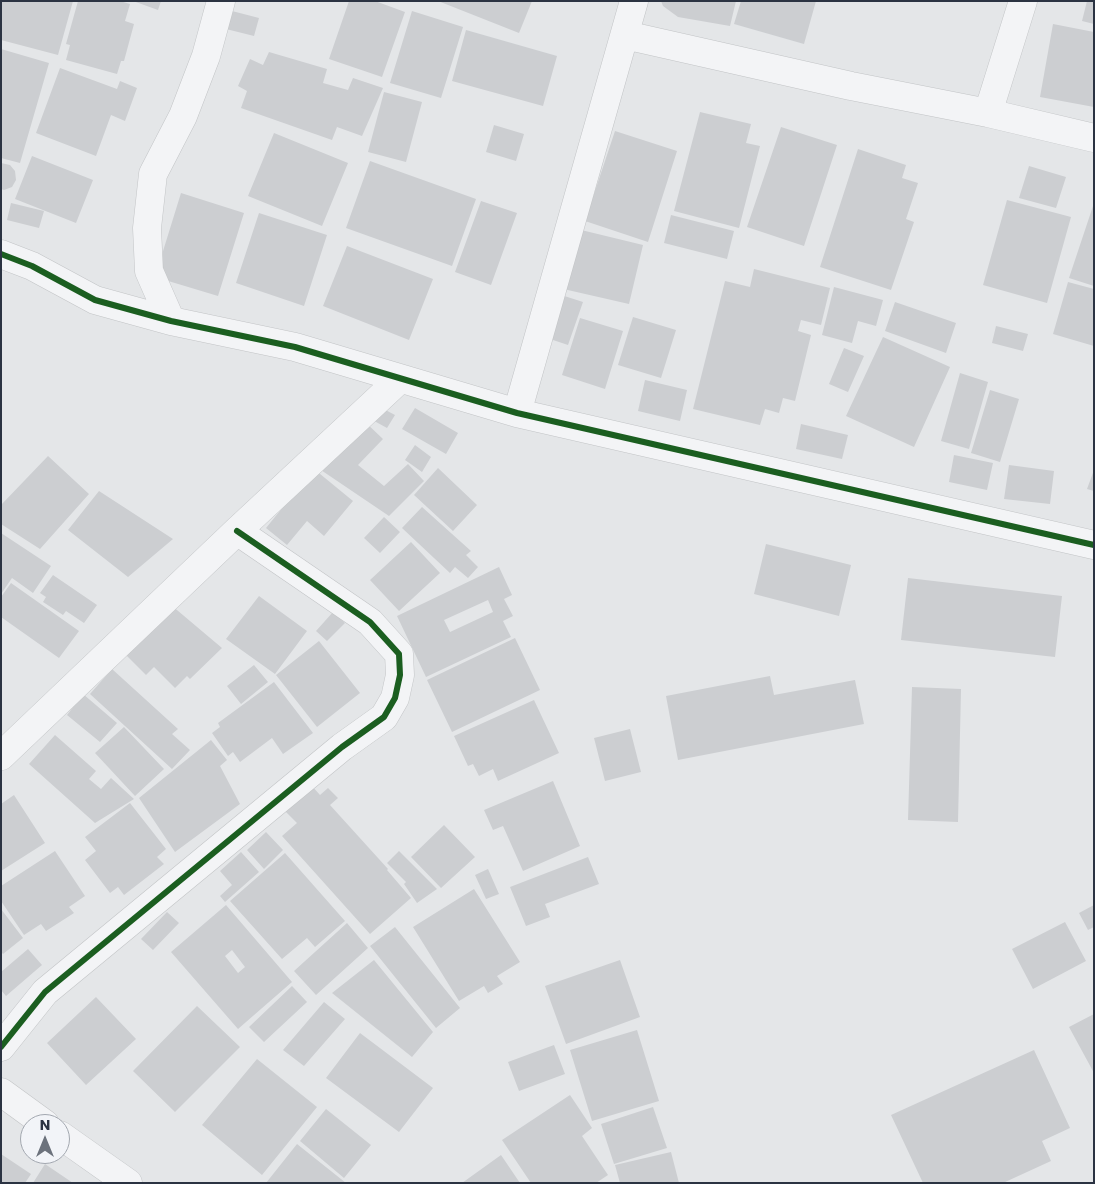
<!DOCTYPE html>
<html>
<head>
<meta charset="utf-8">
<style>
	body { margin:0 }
	#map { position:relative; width:1095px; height:1184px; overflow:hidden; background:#e4e6e8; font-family:Poppins,sans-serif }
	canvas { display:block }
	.frame { position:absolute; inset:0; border:2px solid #2b3342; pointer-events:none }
	.north { position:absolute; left:20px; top:1114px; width:50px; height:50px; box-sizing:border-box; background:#f2f4f8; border:1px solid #a2a7af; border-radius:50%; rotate:0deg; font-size:14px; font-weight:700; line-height:20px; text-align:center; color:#2b3342 }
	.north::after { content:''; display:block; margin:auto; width:18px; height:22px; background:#6c727c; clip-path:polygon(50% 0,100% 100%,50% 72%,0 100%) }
</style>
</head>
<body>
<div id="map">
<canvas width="1095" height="1184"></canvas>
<div class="frame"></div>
<div class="north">N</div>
</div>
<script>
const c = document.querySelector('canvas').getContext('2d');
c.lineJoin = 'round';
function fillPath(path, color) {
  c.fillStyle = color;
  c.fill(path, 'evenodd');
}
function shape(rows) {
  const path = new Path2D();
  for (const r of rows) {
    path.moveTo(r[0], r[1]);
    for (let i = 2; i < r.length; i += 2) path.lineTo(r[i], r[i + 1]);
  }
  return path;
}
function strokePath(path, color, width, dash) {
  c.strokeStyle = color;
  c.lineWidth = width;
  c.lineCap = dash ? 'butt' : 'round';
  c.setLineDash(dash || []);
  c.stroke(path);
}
const building = shape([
	[1,1,73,1,58,55,1,40],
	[78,1,120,1,130,4,125,21,134,24,124,61,121,61,117,74,66,60,70,45,66,44],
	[133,1,161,1,158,10],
	[349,1,375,1,405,12,382,77,329,59],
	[438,1,532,1,519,33],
	[661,1,736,1,730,26,678,17,663,6],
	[741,1,816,1,804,44,734,24],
	[1087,1,1094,1,1094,24,1082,21],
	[232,11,259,18,254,36,226,29],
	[412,11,463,27,441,98,390,83],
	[1053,24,1094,32,1094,107,1040,97],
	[466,30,557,56,543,106,452,81],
	[1,49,49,63,20,163,1,158],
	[269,52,327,69,323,83,348,90,353,78,383,88,362,136,337,127,332,140,241,108,247,91,238,86,250,59,263,65],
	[60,68,117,89,120,81,137,88,125,121,111,115,96,156,36,133],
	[384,92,422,102,406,162,368,152],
	[700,112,751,124,746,143,760,146,739,228,674,211],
	[494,125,524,134,516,161,486,152],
	[781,127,837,145,804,246,747,227],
	[615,131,677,151,648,242,585,221],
	[274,133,348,163,322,226,248,196],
	[858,149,906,165,902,178,918,183,906,219,914,222,891,290,820,267],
	[32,156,93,180,76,223,15,199],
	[370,161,476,199,452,266,346,228],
	[1,163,10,165,15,171,16,180,12,187,4,190,1,189],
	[1029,166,1066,177,1056,208,1019,198],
	[181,193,244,213,218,296,155,277],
	[1007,200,1071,217,1047,303,983,285],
	[481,201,517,213,491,285,455,272],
	[11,203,44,211,39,228,7,220],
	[1094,203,1094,286,1069,278],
	[259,213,327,235,304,306,236,283],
	[671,215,734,231,727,259,664,243],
	[573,228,643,245,629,304,559,288],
	[347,246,433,279,409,340,323,306],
	[754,269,830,288,821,325,801,320,798,331,811,335,795,401,783,398,779,413,765,409,760,425,693,409,725,281,750,287],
	[1068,282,1094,289,1094,346,1053,334],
	[834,287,883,300,876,326,858,321,852,343,822,335],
	[555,293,583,302,568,345,541,336],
	[895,302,956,323,946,353,885,331],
	[633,317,676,330,661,378,618,365],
	[580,318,623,331,605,389,562,375],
	[996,326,1028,334,1023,351,992,343],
	[883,337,950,367,914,447,846,416],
	[844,348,864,356,848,392,829,384],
	[960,373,988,382,969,449,941,441],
	[645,380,687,390,680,421,638,411],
	[990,390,1019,399,1000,462,971,453],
	[374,404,395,415,387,428,367,417],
	[415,408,458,433,446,454,402,429],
	[362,419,383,439,358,465,384,486,408,464,424,481,389,516,315,466],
	[801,424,848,435,842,459,796,449],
	[415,445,431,457,422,472,405,460],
	[954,455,993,463,987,490,949,482],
	[48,456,89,494,40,549,1,524,1,505],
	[1009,465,1054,471,1050,504,1004,499],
	[438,468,477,505,453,531,414,495],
	[314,469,353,501,324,536,307,521,287,545,266,528],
	[1094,470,1094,491,1087,489],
	[99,491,173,539,128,577,68,530],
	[422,507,471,551,466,555,478,567,468,578,455,567,450,573,402,528],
	[384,517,400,532,380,553,364,538],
	[1,533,51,566,33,593,12,578,1,594],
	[411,542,440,573,399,611,370,580],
	[766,544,851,565,839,616,754,594],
	[499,567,512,595,504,599,513,616,503,621,511,637,426,677,397,616],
	[488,600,493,612,450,632,444,620],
	[53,575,97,605,84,623,66,611,63,615,43,602,46,597,40,593],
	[908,578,1062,596,1055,657,901,640],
	[11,583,79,631,59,658,1,617,1,597],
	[259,596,307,631,275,674,226,639],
	[171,605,222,648,190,679,187,676,175,688,154,667,146,675,123,652],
	[333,612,345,623,327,641,316,631],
	[515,638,540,690,452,732,427,680],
	[319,641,360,693,317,727,276,675],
	[254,665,268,682,241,704,227,686],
	[112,669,178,729,172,734,190,750,172,769,90,694],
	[770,676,774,695,855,680,864,724,678,760,666,696],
	[274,682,313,733,283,754,272,738,240,762,233,752,228,756,212,733,220,727,218,723],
	[912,687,961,689,958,822,908,820],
	[83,694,117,723,100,742,67,715],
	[534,700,559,753,498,781,493,769,479,776,473,764,468,766,454,736],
	[124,727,164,769,135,796,95,753],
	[630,729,641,772,605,781,594,738],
	[55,735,96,771,89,779,101,789,111,778,134,799,95,823,29,764],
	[211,740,227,760,220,766,240,804,175,852,139,798],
	[553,781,580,846,523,871,503,826,493,830,484,810],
	[311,785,320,795,328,788,338,798,330,805,388,869,387,870,411,898,370,934,282,836,297,823,283,809],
	[14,795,45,843,1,871,1,804],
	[130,803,166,849,157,857,164,864,124,895,118,887,110,893,85,860,96,851,85,837],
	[444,825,475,857,441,888,411,857],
	[266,832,283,850,264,869,247,850],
	[55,851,85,896,69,907,74,913,46,931,41,924,24,935,1,901,1,886],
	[399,851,437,889,417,903,404,884,406,882,387,863],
	[241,852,259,872,225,902,220,896,232,885,220,871],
	[285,853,345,921,315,947,307,938,282,959,230,901],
	[588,857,599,884,545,904,550,917,526,926,510,887],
	[488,869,499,894,486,899,475,875],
	[474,889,520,962,497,976,503,984,488,993,484,986,459,1001,413,927],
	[226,905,292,982,238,1029,171,952],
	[232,950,245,967,238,973,225,956],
	[1094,905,1094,927,1088,930,1079,913],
	[1,909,23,938,3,954,1,952],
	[167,912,179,923,153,950,141,939],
	[1065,922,1086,961,1033,989,1012,949],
	[347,923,368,948,316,995,294,971],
	[395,927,460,1008,436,1028,370,946],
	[28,949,42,965,6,996,1,990,1,972],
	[374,960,433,1032,412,1057,332,993],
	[620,960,640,1017,566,1044,545,986],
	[292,986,307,1002,264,1042,249,1027],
	[96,997,136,1039,86,1085,47,1043],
	[324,1002,345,1019,304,1066,283,1050],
	[197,1006,240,1047,175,1112,133,1071],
	[1094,1014,1094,1073,1069,1027],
	[637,1030,659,1101,592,1121,570,1050],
	[360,1033,433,1088,399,1132,326,1078],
	[554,1045,565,1074,519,1091,508,1062],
	[1034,1050,1070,1128,1042,1141,1051,1161,1003,1183,923,1183,891,1115],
	[257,1059,317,1107,262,1175,202,1125],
	[570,1095,592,1128,582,1136,608,1175,596,1183,531,1183,502,1140],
	[653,1107,667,1148,614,1164,601,1124],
	[326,1109,371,1145,344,1178,300,1141],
	[297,1144,346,1183,266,1183],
	[671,1152,679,1183,620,1183,615,1165],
	[1,1154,31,1174,25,1183,1,1183],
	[501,1155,520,1183,462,1183],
	[45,1164,73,1183,33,1183]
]);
const street = shape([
	[625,35,851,86,988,113,1094,138],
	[988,113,1023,1],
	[1,254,32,266,95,300,171,321,295,347,517,413,1094,545],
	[171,321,149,271,147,228,153,174,183,116,206,56,221,1],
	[517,413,634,1],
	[1,756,237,531,400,379],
	[1,1047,45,992,342,747,384,717,395,698,400,675,399,654,370,622,237,531],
	[1,1092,45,1124],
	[60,1135,128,1183]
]);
const cycleway = shape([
	[1,254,32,266,95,300,171,321,295,347,517,413,1094,545],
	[1,1047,45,992,342,747,384,717,395,698,400,675,399,654,370,622,237,531]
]);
fillPath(building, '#ccced1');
strokePath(street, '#c2c4c6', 29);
strokePath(street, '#f3f4f6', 28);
strokePath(cycleway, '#1b5e20', 6);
</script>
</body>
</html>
